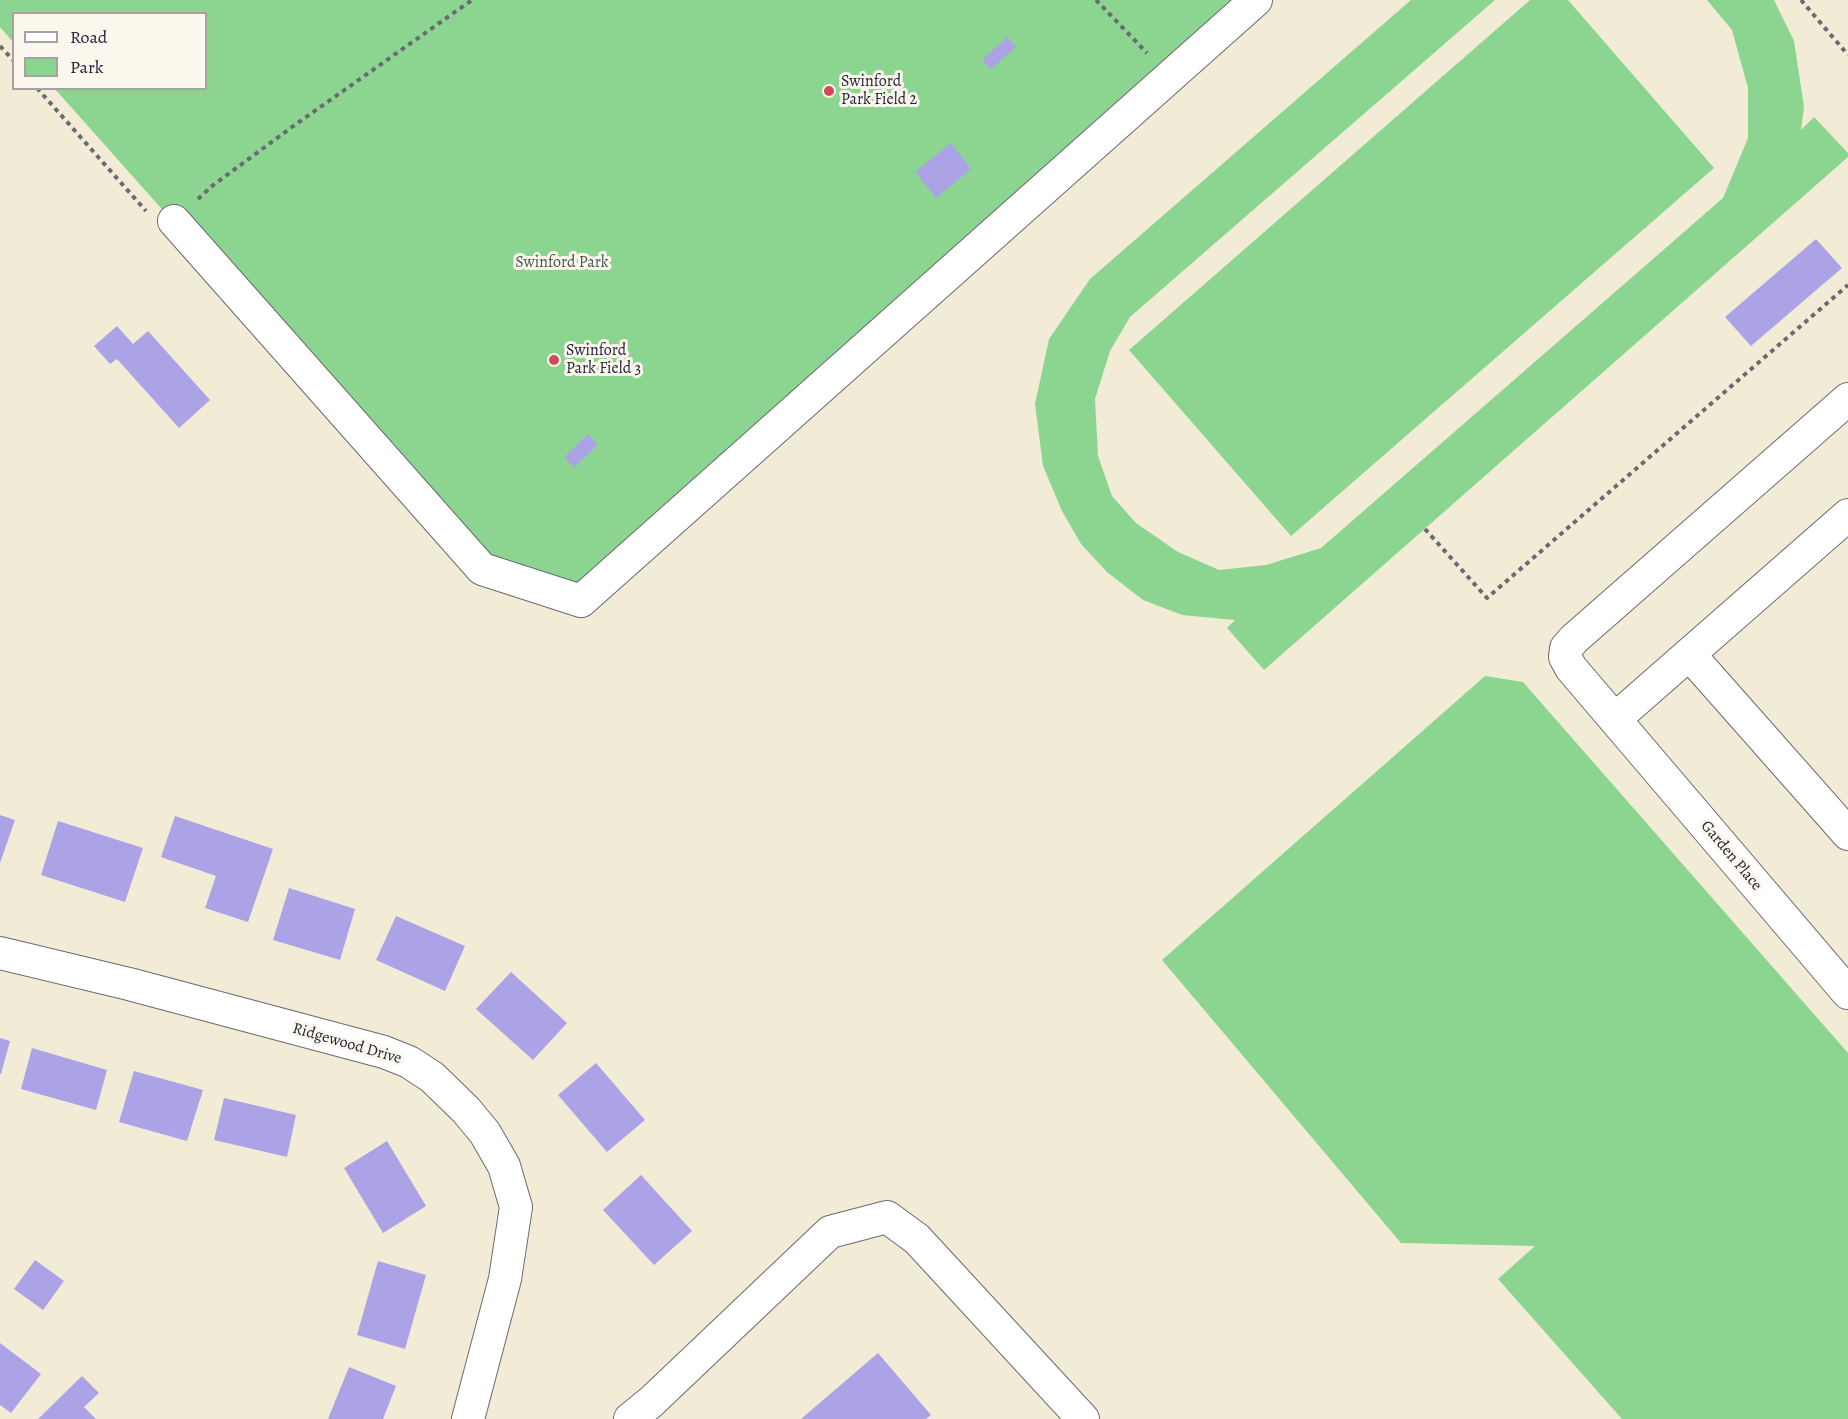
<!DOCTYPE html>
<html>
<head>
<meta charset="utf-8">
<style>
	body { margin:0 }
	#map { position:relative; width:1848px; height:1419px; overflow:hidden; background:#f2ecd6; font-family:Alegreya,serif }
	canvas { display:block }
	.legend { position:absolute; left:12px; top:12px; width:195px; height:78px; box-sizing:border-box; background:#fbf7ec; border:2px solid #a4a2a5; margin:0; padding:8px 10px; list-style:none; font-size:18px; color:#22223b }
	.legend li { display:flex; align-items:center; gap:12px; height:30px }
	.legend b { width:30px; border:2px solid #a4a2a5 }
</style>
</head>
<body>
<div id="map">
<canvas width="1848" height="1419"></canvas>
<ul class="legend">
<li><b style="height:8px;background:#fff"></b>Road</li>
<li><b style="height:16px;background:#8cd590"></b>Park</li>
</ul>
</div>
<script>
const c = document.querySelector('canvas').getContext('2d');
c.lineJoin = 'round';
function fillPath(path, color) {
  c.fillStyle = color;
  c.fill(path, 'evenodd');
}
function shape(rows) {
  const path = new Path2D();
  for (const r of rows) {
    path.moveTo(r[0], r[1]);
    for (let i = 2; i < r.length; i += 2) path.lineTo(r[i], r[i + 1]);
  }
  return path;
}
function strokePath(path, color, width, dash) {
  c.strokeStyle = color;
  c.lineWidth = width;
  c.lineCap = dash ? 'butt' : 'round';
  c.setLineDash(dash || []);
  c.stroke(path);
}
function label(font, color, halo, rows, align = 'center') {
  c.font = font + ' Alegreya,serif';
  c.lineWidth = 6;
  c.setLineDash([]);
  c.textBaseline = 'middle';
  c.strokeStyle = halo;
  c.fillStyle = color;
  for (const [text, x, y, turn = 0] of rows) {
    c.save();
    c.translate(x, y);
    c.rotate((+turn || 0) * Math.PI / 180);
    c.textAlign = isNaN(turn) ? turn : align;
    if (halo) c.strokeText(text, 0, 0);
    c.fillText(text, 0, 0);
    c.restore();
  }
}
const green = shape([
	[0,0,1256,0,581,601,482,569,55,89,206,88,206,14,14,14,13,42,0,27],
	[1411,0,1495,0,1130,317,1110,351,1095,399,1098,456,1112,496,1136,523,1178,552,1219,570,1266,565,1321,548,1723,198,1748,138,1748,88,1732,30,1707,0,1774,0,1794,41,1804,107,1801,130,1814,117,1848,153,1848,157,1264,670,1227,628,1235,620,1182,615,1143,600,1107,572,1081,544,1062,511,1043,466,1035,404,1049,339,1090,279],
	[1530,0,1568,0,1714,168,1291,536,1129,350],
	[1485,676,1523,682,1848,1053,1848,1419,1622,1419,1498,1279,1535,1246,1401,1243,1162,960]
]);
const building = shape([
	[1007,37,1016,47,991,69,982,60],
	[951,143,971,169,936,198,915,172],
	[1816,239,1842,268,1751,346,1725,317],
	[117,326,133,344,148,331,210,400,179,428,117,359,110,364,94,346],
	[588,434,598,445,574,467,564,457],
	[0,815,15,820,0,863],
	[175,816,273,849,248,922,205,908,216,876,161,857],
	[58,821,143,848,125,902,41,875],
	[289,888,355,909,340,960,273,940],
	[396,916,465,946,445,991,376,960],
	[511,972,567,1023,533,1060,476,1009],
	[0,1038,10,1041,1,1074,0,1074],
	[32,1048,107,1070,96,1110,21,1089],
	[596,1063,645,1120,607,1152,558,1095],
	[134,1071,203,1090,187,1141,119,1122],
	[224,1098,296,1115,287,1157,214,1140],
	[387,1141,426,1206,383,1233,344,1168],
	[641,1175,692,1231,654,1265,603,1210],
	[35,1260,64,1281,43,1310,14,1289],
	[378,1261,426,1275,405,1349,357,1335],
	[0,1343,41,1374,11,1413,0,1405],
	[878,1353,931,1415,926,1419,801,1419],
	[349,1367,396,1386,383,1419,328,1419],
	[82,1376,99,1393,84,1407,96,1419,38,1419]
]);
const path = shape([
	[1096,0,1147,53],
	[1801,0,1848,55],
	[0,46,14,61],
	[37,88,146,211],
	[198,199,212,186,292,127,472,0],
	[1425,529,1487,598,1848,285]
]);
const minor = shape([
	[174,221,482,569,581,601,1256,0],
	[1848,399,1574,639,1566,648,1565,657,1571,668,1848,993],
	[1689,654,1848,834],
	[1615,719,1848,515],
	[0,953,129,984,384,1052,409,1062,432,1077,466,1110,485,1133,504,1166,516,1207,505,1279,468,1419],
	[630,1419,651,1402,830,1232,887,1217,917,1239,1083,1419]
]);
const markers = [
	[829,91,6,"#d1495b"],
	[554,360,6,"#d1495b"]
];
const poiNames = [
	["Swinford",841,82],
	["Park Field 2",841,100],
	["Swinford",566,351],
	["Park Field 3",566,369]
];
const parkNames = [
	["Swinford Park",562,263]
];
const streetNames = [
	["Garden Place",1731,856,50],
	["Ridgewood Drive",347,1044,16]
];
fillPath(green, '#8cd590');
fillPath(building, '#aca2e6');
strokePath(minor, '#6b6971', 34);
strokePath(path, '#6b6971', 4, [4.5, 4.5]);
strokePath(minor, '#fff', 32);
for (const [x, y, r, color] of markers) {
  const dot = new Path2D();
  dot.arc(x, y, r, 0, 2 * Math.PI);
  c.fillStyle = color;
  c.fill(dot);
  strokePath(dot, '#fbf7ec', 2);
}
label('16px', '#22223b', '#fbf7ec', poiNames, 'left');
label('16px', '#425854', '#fbf7ec', parkNames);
label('16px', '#22223b', '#fbf7ec', streetNames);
</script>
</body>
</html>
